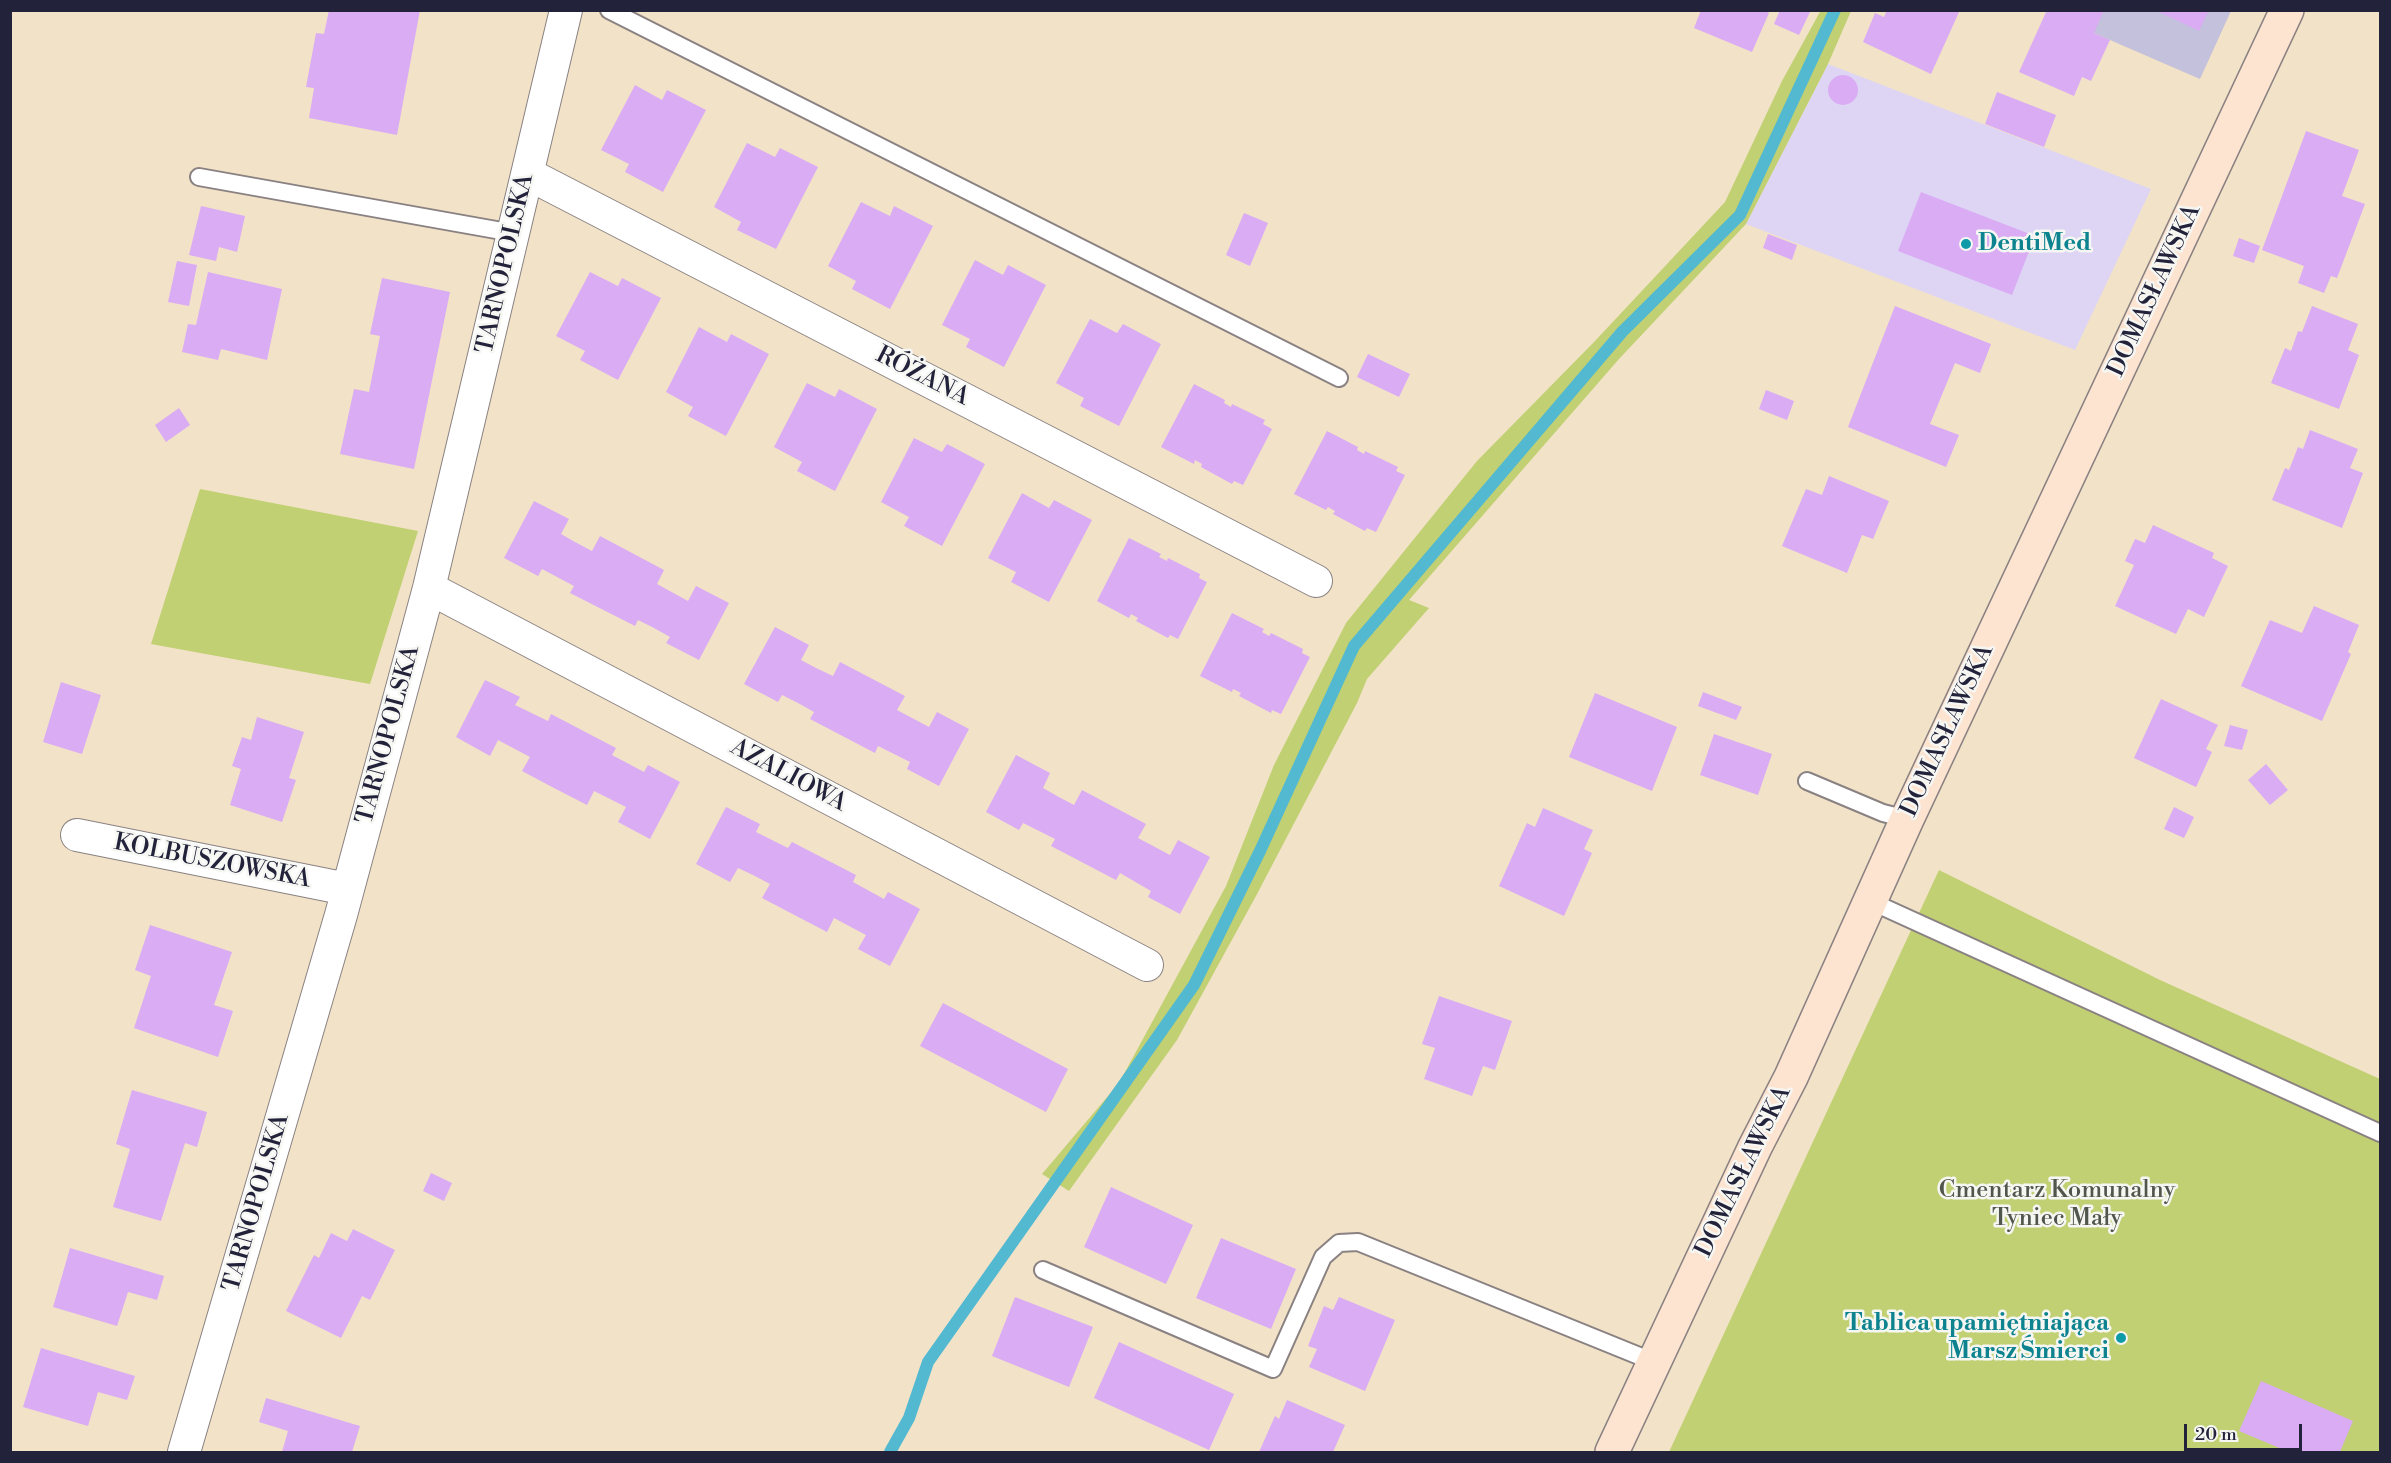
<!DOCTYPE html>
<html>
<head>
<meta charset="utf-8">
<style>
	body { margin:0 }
	#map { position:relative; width:2391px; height:1463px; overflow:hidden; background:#f2e2c8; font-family:"Libre Bodoni",serif }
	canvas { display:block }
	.frame { position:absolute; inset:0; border:12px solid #22223b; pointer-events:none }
	.scale { position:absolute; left:2184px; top:1424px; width:118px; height:27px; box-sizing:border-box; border:3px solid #22223b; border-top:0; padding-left:8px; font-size:18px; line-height:21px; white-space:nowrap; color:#22223b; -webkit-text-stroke:4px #f6f6f2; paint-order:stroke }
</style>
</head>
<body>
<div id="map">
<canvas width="2391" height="1463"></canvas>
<div class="frame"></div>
<div class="scale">20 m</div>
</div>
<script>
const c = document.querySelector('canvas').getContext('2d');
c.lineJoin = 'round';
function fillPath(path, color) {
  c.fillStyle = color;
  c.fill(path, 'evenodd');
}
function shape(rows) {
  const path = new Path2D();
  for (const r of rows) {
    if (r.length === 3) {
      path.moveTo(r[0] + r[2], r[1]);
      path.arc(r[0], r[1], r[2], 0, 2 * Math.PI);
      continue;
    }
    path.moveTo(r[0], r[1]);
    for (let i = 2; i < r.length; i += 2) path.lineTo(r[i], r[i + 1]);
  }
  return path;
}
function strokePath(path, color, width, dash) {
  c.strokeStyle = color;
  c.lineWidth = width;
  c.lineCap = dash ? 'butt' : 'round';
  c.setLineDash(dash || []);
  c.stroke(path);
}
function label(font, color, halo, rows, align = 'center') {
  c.font = font + ' "Libre Bodoni",serif';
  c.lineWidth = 5;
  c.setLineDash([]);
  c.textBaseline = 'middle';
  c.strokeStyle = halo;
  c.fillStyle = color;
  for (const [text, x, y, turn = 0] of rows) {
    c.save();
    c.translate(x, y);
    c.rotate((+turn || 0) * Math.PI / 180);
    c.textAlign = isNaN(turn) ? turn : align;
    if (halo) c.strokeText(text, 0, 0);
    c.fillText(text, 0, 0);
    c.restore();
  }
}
const built = shape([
	[1828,64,2151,189,2075,350,1746,224]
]);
const industrial = shape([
	[2043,11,2231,11,2200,79]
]);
const green = shape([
	[1821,10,1851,11,1828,64,1746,224,1619,359,1409,600,1429,608,1367,679,1357,703,1256,896,1177,1040,1069,1191,1042,1174,1119,1083,1226,886,1274,765,1346,623,1477,461,1595,341,1725,202,1782,81],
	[200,489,418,531,370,684,151,644],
	[1939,870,2160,980,2380,1079,2380,1452,1669,1452]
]);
const stream = shape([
	[890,1452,909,1418,928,1362,1194,985,1260,851,1354,646,1622,332,1740,215,1835,10]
]);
const building = shape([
	[329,10,420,10,397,135,309,118,314,88,306,87,316,33,324,34],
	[1701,10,1764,10,1769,13,1752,52,1694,28],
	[1780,10,1811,10,1799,35,1774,24],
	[1887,10,1960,10,1931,74,1863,42,1875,13,1884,17],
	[2049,10,2104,10,2094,33,2110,40,2091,81,2082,77,2074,96,2019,72,2046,12,2048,13],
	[2155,10,2209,10,2199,31],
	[1843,90,15],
	[635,85,662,100,667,90,706,110,663,192,625,172,629,164,601,150],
	[1997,92,2056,115,2044,147,1985,124],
	[2306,131,2359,150,2342,196,2365,204,2337,278,2331,276,2324,293,2298,283,2304,266,2262,250],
	[747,143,775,157,780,148,818,167,776,249,737,230,741,222,714,207],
	[1921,192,2035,236,2012,295,1898,251],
	[861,202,890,216,894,206,933,226,890,309,852,289,856,281,828,266],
	[201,206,245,216,237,252,219,247,216,261,189,255],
	[1244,213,1268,223,1250,266,1226,255],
	[1768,234,1797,245,1792,260,1763,248],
	[2239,238,2260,246,2254,263,2233,256],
	[975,260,1003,275,1008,265,1046,285,1004,367,966,347,970,339,942,325],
	[177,261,197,265,189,306,168,302],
	[208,272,282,289,267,360,221,349,218,360,182,352,188,324,196,325],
	[590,272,618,286,622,278,661,298,618,380,580,360,585,351,556,336],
	[382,278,450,292,414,469,340,454,354,389,369,392,380,336,370,334],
	[1895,306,1991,344,1980,373,1955,363,1930,424,1959,435,1946,467,1848,427],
	[2312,306,2358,324,2348,350,2359,355,2339,409,2271,383,2285,348,2291,351,2298,331,2302,332],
	[1090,319,1117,333,1123,324,1161,344,1119,426,1080,406,1084,398,1056,383],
	[699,327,727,342,731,334,769,354,726,436,688,416,693,407,666,392],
	[1368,354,1410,374,1399,397,1357,377],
	[807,383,835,397,839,389,877,409,835,491,797,471,802,462,774,447],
	[1194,384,1225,400,1224,403,1231,407,1232,404,1265,420,1263,424,1272,429,1243,485,1234,481,1232,484,1201,467,1202,464,1195,460,1194,464,1161,447],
	[1766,390,1794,401,1787,420,1759,409],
	[179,408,190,425,166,442,155,425],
	[2310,430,2358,449,2350,468,2363,473,2342,528,2272,500,2285,468,2289,470,2298,447,2303,449],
	[1327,431,1358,447,1357,450,1364,454,1365,451,1398,467,1396,471,1405,475,1376,532,1367,528,1365,531,1333,514,1335,511,1328,507,1326,510,1294,494],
	[914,438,942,452,947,444,985,464,942,546,904,526,909,517,881,502],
	[1829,476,1889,501,1873,539,1862,535,1847,573,1782,546,1806,489,1822,495],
	[1022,493,1049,508,1054,500,1092,520,1049,602,1011,582,1016,572,988,558],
	[534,501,569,519,561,534,575,542,592,551,600,536,664,570,657,584,688,601,696,586,729,603,699,660,666,643,670,637,654,628,638,620,635,626,570,593,574,586,542,569,538,576,504,558],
	[2153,525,2214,553,2212,558,2228,566,2204,617,2188,609,2176,634,2115,606,2134,565,2125,561,2135,539,2145,543],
	[1129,538,1161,554,1159,557,1167,561,1168,558,1200,574,1199,578,1207,582,1178,639,1170,635,1168,638,1136,621,1138,618,1131,614,1129,618,1097,601],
	[2314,606,2359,625,2348,652,2351,654,2322,721,2241,686,2270,620,2302,633],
	[1232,613,1264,629,1262,632,1269,636,1271,633,1303,649,1302,653,1310,657,1281,714,1272,710,1271,713,1239,696,1241,693,1233,689,1232,692,1200,676],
	[775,627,809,645,801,660,816,668,833,676,840,662,905,696,897,710,929,727,937,712,969,729,939,786,907,769,910,762,878,746,875,753,810,719,814,712,798,703,782,695,778,702,744,684],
	[485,680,520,697,515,705,548,721,551,714,616,748,612,755,644,772,648,765,680,782,650,839,618,822,626,807,594,791,587,805,554,788,522,771,530,757,498,740,490,756,456,737],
	[61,682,101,695,82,754,43,742],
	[1703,692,1742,707,1736,720,1698,706],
	[1595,693,1677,727,1652,791,1569,757],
	[2161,699,2218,725,2206,749,2212,752,2196,787,2134,758],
	[257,717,304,732,289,778,296,780,282,822,230,805,241,769,232,766,242,737,251,740],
	[2230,725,2248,730,2242,750,2224,746],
	[1714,734,1772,754,1758,795,1700,775],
	[1016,755,1050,773,1043,788,1057,796,1074,805,1082,790,1146,824,1138,838,1170,855,1178,840,1210,857,1180,914,1148,897,1151,891,1120,873,1116,880,1051,846,1055,839,1023,823,1019,830,986,812],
	[2266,764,2288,790,2270,805,2248,780],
	[726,807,760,824,756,832,788,848,792,842,856,875,853,882,884,899,888,892,920,909,890,966,858,949,866,935,834,918,827,932,762,898,770,884,753,875,738,868,730,882,696,864],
	[2174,807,2194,817,2184,838,2164,829],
	[1543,808,1593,830,1584,849,1592,853,1564,916,1499,886,1527,823,1535,827],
	[150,925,232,952,214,1005,233,1011,218,1057,134,1028,151,976,135,970],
	[1439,996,1512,1021,1495,1070,1483,1066,1472,1096,1424,1079,1435,1048,1422,1044],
	[943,1003,1068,1069,1046,1112,920,1046],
	[132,1090,207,1112,197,1147,185,1143,161,1221,113,1207,130,1149,116,1144],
	[431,1173,452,1183,444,1201,423,1191],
	[1111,1187,1193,1225,1166,1284,1084,1247],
	[353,1229,395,1250,370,1300,362,1296,341,1338,286,1311,314,1255,319,1258,331,1233,347,1241],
	[1221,1238,1296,1269,1271,1329,1196,1298],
	[70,1248,164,1276,157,1300,128,1292,117,1326,53,1307],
	[1015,1297,1093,1327,1069,1387,992,1356],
	[1339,1297,1395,1320,1365,1391,1309,1367,1317,1349,1308,1346,1324,1306,1333,1310],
	[1119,1342,1234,1394,1209,1450,1094,1398],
	[41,1348,135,1376,127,1400,98,1392,88,1426,23,1407],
	[2261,1381,2353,1421,2340,1452,2289,1452,2239,1431],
	[266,1398,360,1426,352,1452,282,1452,288,1431,259,1422],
	[1287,1400,1345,1425,1333,1452,1259,1452,1275,1416,1279,1419]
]);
const lane = shape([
	[609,10,1339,378],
	[199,177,513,233],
	[1807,781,1883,813,1907,819],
	[1870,901,2380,1133],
	[1043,1270,1273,1369,1323,1257,1339,1243,1358,1242,1654,1362]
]);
const street = shape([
	[528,174,1316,581],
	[429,588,1147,965],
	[77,835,347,889],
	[184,1452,341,915,429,588,566,10]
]);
const secondary = shape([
	[1612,1452,1755,1147,1791,1077,1907,819,2287,10]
]);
const markers = [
	[1966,244,6,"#0f9aa8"],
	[2121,1338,6,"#0f9aa8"]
];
const cultureNames = [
	["DentiMed",1978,244],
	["Tablica upamiętniająca",2109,1324,"right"],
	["Marsz Śmierci",2109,1352,"right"]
];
const streetNames = [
	["TARNOPOLSKA",506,264,-77],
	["DOMASŁAWSKA",2155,291,-65],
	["RÓŻANA",922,377,27],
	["DOMASŁAWSKA",1948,731,-65],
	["TARNOPOLSKA",389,735,-75],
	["AZALIOWA",788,776,28],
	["KOLBUSZOWSKA",212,862,11],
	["DOMASŁAWSKA",1744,1172,-64],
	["TARNOPOLSKA",257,1203,-74]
];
const parkNames = [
	["Cmentarz Komunalny",2057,1191],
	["Tyniec Mały",2057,1219]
];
fillPath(built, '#ded5f5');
fillPath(industrial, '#c3c1db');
fillPath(green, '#c0d072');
strokePath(stream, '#53b9d1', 12);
fillPath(building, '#daacf4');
strokePath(lane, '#8a8282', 20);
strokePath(street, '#8a8282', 34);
strokePath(secondary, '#8a8282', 36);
strokePath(lane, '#fff', 16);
strokePath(street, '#fff', 32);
strokePath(secondary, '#fde4d1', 33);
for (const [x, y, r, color] of markers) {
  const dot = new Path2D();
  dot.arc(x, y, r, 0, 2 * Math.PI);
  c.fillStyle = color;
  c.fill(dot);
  strokePath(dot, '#f6f6f2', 2);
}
label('bold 24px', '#0d838f', '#f6f6f2', cultureNames, 'left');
label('24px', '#22223b', '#f6f6f2', streetNames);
label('24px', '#51564c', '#f6f6f2', parkNames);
</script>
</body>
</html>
